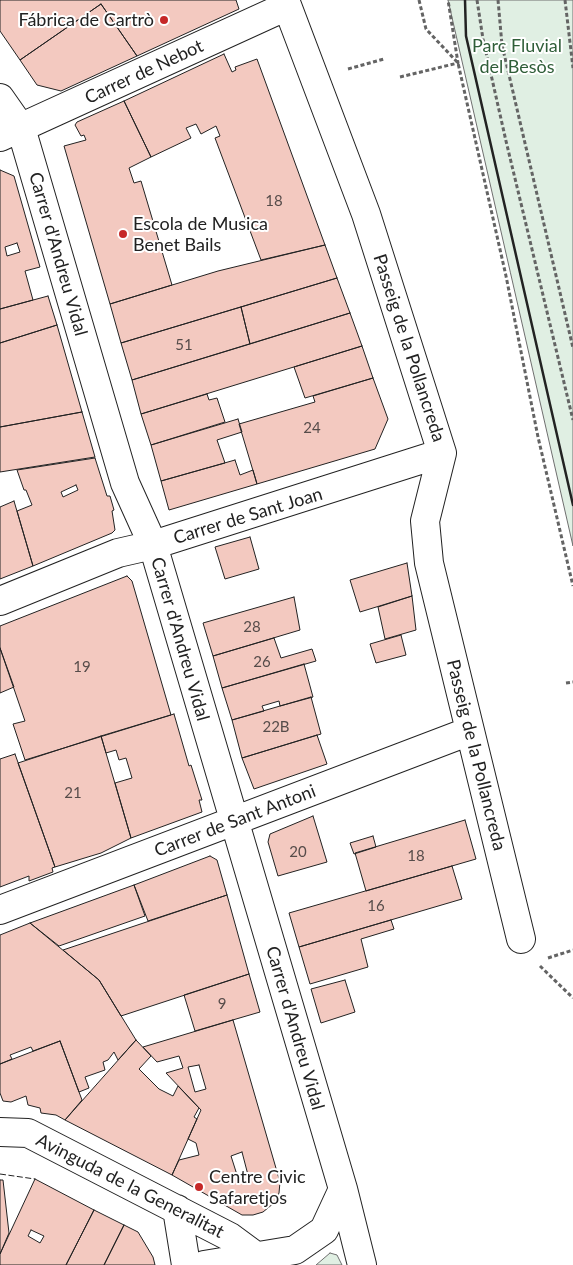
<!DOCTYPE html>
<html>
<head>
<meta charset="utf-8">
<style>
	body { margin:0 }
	canvas { display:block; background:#fff }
</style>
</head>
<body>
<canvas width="573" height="1265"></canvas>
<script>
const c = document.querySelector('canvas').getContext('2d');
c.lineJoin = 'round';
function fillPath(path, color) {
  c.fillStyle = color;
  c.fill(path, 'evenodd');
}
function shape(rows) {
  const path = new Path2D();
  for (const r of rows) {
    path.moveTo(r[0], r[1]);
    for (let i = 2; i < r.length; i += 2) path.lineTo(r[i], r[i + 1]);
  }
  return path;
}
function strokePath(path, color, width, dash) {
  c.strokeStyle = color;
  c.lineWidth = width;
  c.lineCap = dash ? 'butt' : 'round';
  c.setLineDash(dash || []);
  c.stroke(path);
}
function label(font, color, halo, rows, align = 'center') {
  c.font = font + ' Lato,sans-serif';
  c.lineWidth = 4;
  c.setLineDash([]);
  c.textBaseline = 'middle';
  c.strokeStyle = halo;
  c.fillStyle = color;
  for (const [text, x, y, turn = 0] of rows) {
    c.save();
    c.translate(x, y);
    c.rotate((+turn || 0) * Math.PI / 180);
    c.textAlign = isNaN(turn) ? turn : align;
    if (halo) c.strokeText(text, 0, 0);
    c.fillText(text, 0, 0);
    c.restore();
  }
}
const green = shape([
	[448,0,573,0,573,546,448,0],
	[330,1253,337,1255,342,1265,316,1265,330,1253]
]);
const building = shape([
	[0,0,236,0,239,9,137,56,101,4,20,60,0,31,0,0],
	[101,4,137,56,61,91,37,85,20,60,101,4],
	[224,54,232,72,236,70,235,67,257,59,325,245,261,260,215,138,220,136,216,126,201,134,196,124,186,128,191,138,151,157,124,101,224,54],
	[124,101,151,157,129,168,134,183,141,181,172,285,110,304,64,146,86,140,84,135,81,136,75,125,77,122,124,101],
	[0,170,14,176,40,267,25,271,33,300,0,309,0,170],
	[17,243,20,252,7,256,5,247,17,243],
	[325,245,337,278,121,343,110,304,218,271,325,245],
	[337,278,350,313,250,344,241,307,337,278],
	[48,296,57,325,0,343,0,309,48,296],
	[241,307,250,344,132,380,121,343,241,307],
	[350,313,362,346,141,414,132,380,350,313],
	[57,325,82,412,0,427,0,343,57,325],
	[362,346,373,378,305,398,294,367,362,346],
	[373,378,388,419,375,449,257,484,239,424,315,402,313,396,373,378],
	[207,394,209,400,217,398,225,422,151,445,141,414,207,394],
	[82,412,95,457,0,472,0,427,82,412],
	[238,419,242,432,217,440,225,463,161,481,151,445,238,419],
	[95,458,107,496,110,496,114,510,112,511,115,530,112,533,33,566,17,511,32,505,26,490,24,490,17,470,95,458],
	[76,485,78,490,63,497,61,492,76,485],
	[235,460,240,475,253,470,257,484,169,510,161,481,235,460],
	[14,501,33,566,0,579,0,507,14,501],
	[250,537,259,569,225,579,215,547,250,537],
	[407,563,412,596,360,612,350,580,407,563],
	[127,576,132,581,171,715,25,760,13,724,25,721,0,648,0,626,127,576],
	[412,596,416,630,385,639,378,607,412,596],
	[294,597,300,630,213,656,203,623,294,597],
	[401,635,406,655,376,663,370,644,401,635],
	[274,638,281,658,312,649,316,661,222,688,213,656,274,638],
	[0,648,14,687,0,693,0,648],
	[304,664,313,697,280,706,279,701,262,706,264,711,232,720,222,688,304,664],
	[311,697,321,734,242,758,232,720,311,697],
	[174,714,189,766,191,765,202,800,199,800,202,812,131,838,115,783,132,778,126,758,119,760,116,750,106,753,101,736,174,714],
	[317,735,327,764,254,789,242,758,317,735],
	[101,736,131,838,101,853,55,867,18,763,101,736],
	[15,754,55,867,52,868,53,872,29,881,29,876,0,887,0,759,15,754],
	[313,816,327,862,278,876,268,842,270,834,313,816],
	[465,820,476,859,366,891,355,853,465,820],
	[373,836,376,847,354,854,350,843,373,836],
	[210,856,217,860,227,895,148,921,134,885,210,856],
	[452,866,462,899,299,947,289,913,452,866],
	[134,885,145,916,59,946,30,923,134,885],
	[227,895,249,974,121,1016,99,980,63,950,227,895],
	[391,920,394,929,361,939,368,967,310,984,299,947,391,920],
	[30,923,99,980,136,1040,118,1060,114,1052,108,1060,103,1062,105,1070,85,1077,89,1088,79,1092,60,1041,33,1051,31,1047,10,1055,12,1059,0,1064,0,935,30,923],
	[249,974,260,1012,195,1031,184,995,249,974],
	[345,980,355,1012,321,1023,311,989,345,980],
	[233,1020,280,1182,279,1193,274,1203,263,1212,253,1215,242,1215,172,1175,179,1160,199,1155,196,1143,188,1139,201,1110,166,1073,183,1068,179,1056,157,1062,143,1047,233,1020],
	[199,1065,206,1089,195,1092,188,1067,199,1065],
	[242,1152,248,1175,238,1178,231,1156,242,1152],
	[136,1040,151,1056,139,1069,159,1089,173,1096,178,1086,199,1108,194,1117,197,1119,172,1175,65,1120,136,1040],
	[60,1041,82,1100,65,1120,56,1115,41,1113,40,1108,28,1105,26,1096,11,1102,3,1101,0,1093,0,1064,60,1041],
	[35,1179,94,1210,66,1265,0,1265,0,1254,35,1179],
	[31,1230,44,1236,40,1243,28,1236,31,1230],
	[0,1180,3,1180,9,1233,0,1254,0,1180],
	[94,1210,124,1225,104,1265,66,1265,94,1210],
	[124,1225,138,1232,153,1257,155,1265,104,1265,124,1225]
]);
const path = shape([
	[419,0,426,29,458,63,506,276,538,437,573,586],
	[477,0,483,39,506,141,573,420],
	[498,0,502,45,573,348],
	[565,0,573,68],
	[348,69,384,59],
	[400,77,458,63,448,0],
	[566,683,573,682],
	[548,958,573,950],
	[540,966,573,998]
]);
const minor = shape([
	[285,0,366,214,442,453,425,521,429,563,521,939],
	[0,98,21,128,125,483,153,545,343,1189,362,1265],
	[0,137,287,6],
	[0,601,118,553,153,545,442,453],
	[0,910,470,731],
	[0,1132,28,1133,230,1237,268,1265],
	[177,1209,186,1265],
	[204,1265,295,1250,324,1230,343,1189]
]);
const fence = shape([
	[0,1174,35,1179]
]);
const wall = shape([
	[465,0,466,36,573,505]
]);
const markers = [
	[164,20,5,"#c62828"],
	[123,234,5,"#c62828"],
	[199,1187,5,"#c62828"]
];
const numberNames = [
	["18",274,201],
	["51",184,345],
	["24",312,428],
	["28",252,627],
	["26",262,662],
	["19",82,667],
	["22B",276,727],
	["21",73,793],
	["20",298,852],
	["18",416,856],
	["16",376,906],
	["9",222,1004]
];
const poiNames = [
	["Fábrica de Cartrò",154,20,"right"],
	["Escola de Musica",133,224],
	["Benet Bails",133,245],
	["Centre Civic",209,1177],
	["Safaretjos",209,1198]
];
const parkNames = [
	["Parc Fluvial",517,46],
	["del Besòs",517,67]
];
const streetNames = [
	["Carrer de Nebot",144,72,-25],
	["Carrer d'Andreu Vidal",58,254,74],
	["Passeig de la Pollancreda",409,348,72],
	["Carrer de Sant Joan",248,516,-17],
	["Carrer d'Andreu Vidal",180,639,74],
	["Passeig de la Pollancreda",476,755,76],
	["Carrer de Sant Antoni",235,821,-21],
	["Carrer d'Andreu Vidal",295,1028,74],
	["Avinguda de la Generalitat",130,1186,27]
];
fillPath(green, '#e0efe3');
strokePath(green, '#6f6f6f', 1);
fillPath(building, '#f3c9c0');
strokePath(building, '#222', 1);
strokePath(minor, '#222', 30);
strokePath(path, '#646464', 3, [4, 2.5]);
strokePath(minor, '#fff', 28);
strokePath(fence, '#222', 1, [6, 2.5]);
strokePath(wall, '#222', 2.5);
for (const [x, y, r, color] of markers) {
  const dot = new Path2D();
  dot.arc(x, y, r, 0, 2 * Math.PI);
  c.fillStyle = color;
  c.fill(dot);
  strokePath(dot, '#fff', 2);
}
label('15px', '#564c4a', null, numberNames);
label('18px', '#222', '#fff', poiNames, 'left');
label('18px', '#2f5e38', '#fff', parkNames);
label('18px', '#222', '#fff', streetNames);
</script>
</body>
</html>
